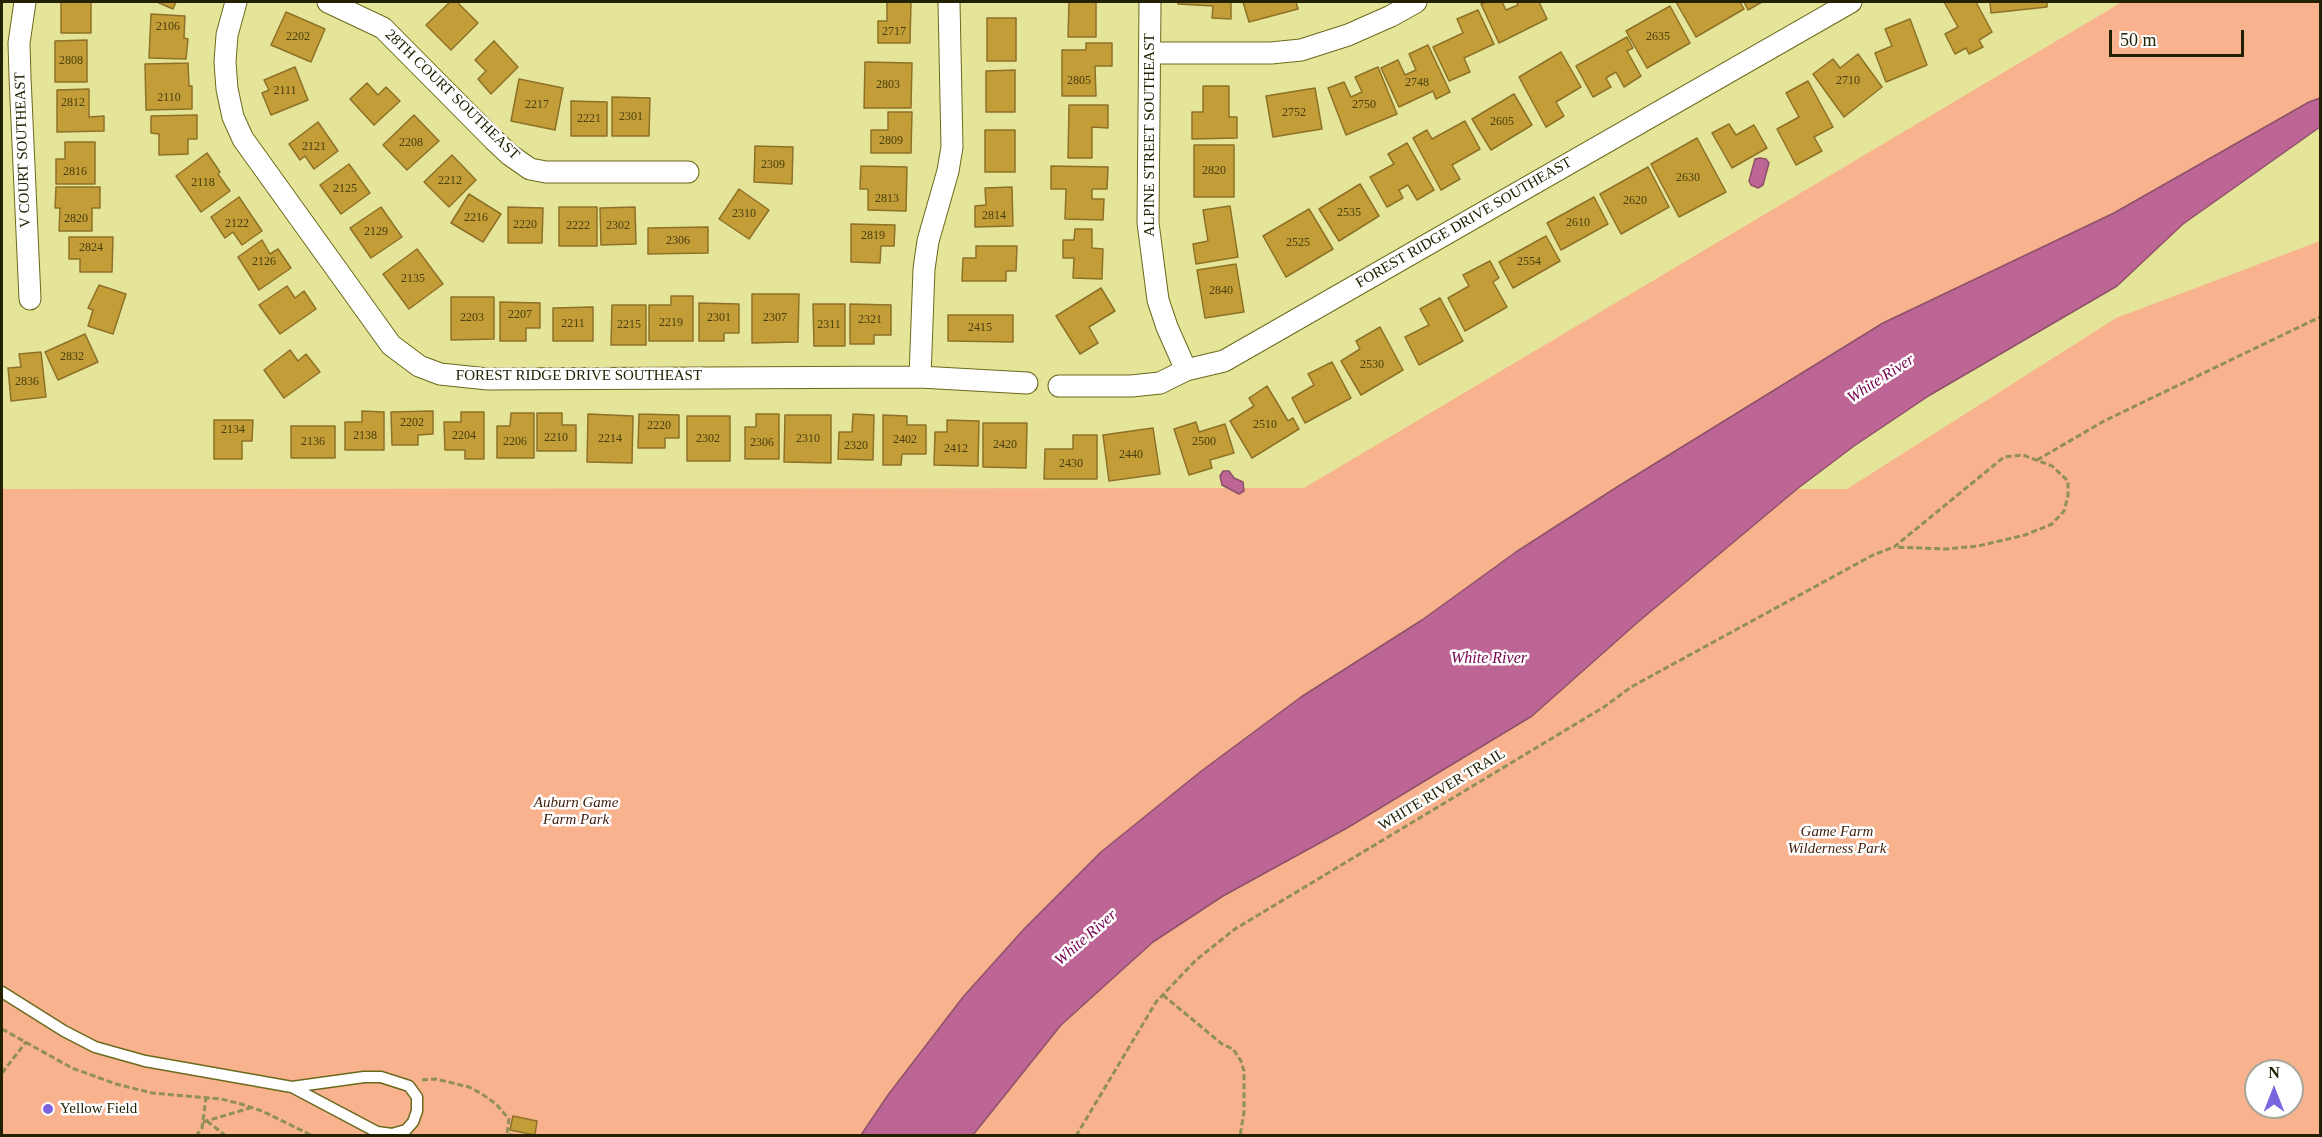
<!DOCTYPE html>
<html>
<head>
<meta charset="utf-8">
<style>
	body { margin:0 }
	#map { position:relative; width:2322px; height:1137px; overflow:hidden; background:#e5e599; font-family:Georgia,serif }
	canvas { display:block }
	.frame { position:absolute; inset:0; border:3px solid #222102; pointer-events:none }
	.north { position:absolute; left:2244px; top:1059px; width:60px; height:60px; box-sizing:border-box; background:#fff; border:2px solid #a7a69a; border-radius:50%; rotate:0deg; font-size:16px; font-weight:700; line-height:24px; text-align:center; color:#222102 }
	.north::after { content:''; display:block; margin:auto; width:21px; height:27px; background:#7a64df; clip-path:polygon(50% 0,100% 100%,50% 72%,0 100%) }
	.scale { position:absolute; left:2109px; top:30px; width:135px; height:27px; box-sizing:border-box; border:3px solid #222102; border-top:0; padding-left:8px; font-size:18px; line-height:21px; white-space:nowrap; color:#222102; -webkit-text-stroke:4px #fff; paint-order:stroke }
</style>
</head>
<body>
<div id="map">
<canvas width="2322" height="1137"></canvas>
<div class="frame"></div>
<div class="north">N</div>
<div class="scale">50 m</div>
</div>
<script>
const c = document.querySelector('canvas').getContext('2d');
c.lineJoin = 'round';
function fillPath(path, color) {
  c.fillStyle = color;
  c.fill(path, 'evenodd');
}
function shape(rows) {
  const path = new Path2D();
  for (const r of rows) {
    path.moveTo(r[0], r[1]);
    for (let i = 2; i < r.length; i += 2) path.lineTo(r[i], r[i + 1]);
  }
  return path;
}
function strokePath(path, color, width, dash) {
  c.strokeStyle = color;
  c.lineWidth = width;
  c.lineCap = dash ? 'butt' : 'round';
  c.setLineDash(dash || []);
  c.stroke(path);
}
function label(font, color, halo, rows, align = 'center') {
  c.font = font + ' Georgia,serif';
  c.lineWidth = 5;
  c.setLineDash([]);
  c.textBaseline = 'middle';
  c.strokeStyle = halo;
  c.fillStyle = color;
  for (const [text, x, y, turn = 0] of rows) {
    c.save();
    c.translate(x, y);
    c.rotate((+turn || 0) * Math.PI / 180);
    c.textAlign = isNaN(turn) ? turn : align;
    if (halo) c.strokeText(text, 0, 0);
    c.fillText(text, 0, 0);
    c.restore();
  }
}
const green = shape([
	[2122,2,2320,2,2320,98,2309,102,2114,213,1883,323,1617,487,1516,552,1422,620,1301,697,1200,772,1101,852,1024,929,963,997,888,1095,861,1135,2,1136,2,489,1304,488],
	[2320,241,2320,1135,973,1136,1061,1025,1153,942,1223,896,1347,828,1532,716,1638,622,1797,489,1847,489,2116,318],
	[2256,1071,2292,1071,2292,1107,2256,1107]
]);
const water = shape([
	[2320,98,2320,127,2183,224,2117,286,1930,395,1854,446,1797,489,1638,622,1532,716,1347,828,1223,896,1153,942,1061,1025,973,1135,861,1135,888,1095,963,997,1024,929,1101,852,1200,772,1301,697,1422,620,1516,552,1617,487,1883,323,2114,213,2309,102,2320,98],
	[1760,158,1766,159,1769,163,1763,185,1758,188,1751,185,1749,181,1755,159,1760,158],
	[1223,471,1229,471,1234,478,1243,482,1244,491,1239,494,1222,485,1220,476,1223,471]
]);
const building = shape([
	[61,2,91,2,91,33,61,33,61,2],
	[157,2,176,2,173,9,157,2],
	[450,2,457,2,478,23,451,50,426,25,450,2],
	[887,2,911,2,910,43,878,43,878,21,887,21,887,2],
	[1069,2,1096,2,1096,37,1068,37,1069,2],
	[1178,2,1231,2,1231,19,1212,18,1213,6,1178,4,1178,2],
	[1243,2,1296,2,1298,9,1249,22,1243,2],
	[1487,2,1502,2,1506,10,1518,5,1517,2,1539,2,1547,19,1499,43,1481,4,1487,2],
	[1676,2,1740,2,1744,9,1696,37,1676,2],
	[1744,2,1762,2,1748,10,1744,2],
	[1944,2,1976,2,1992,32,1979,40,1983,47,1969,54,1966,48,1955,54,1945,34,1958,27,1944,2],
	[1990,2,2047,2,2047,7,1991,13,1990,2],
	[1670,6,1690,43,1647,68,1626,31,1670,6],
	[1478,10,1494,44,1464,58,1470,72,1449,81,1433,47,1463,33,1457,19,1478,10],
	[286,12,325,29,311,62,271,45,286,12],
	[151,14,185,16,184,38,188,39,186,59,149,58,151,14],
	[987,18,1016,18,1016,61,987,61,987,18],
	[1910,19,1927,65,1886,82,1875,53,1892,46,1885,29,1910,19],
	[1627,37,1633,48,1627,51,1641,76,1624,87,1616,72,1606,78,1611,87,1593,97,1576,66,1627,37],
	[87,40,87,82,55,82,55,41,87,40],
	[494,41,518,67,491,94,478,79,486,71,475,60,494,41],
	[1086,43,1112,43,1112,66,1095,66,1096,96,1062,96,1062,50,1086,50,1086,43],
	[1428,45,1450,92,1436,99,1433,91,1399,107,1381,68,1398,60,1405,75,1416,70,1409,54,1428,45],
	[1561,52,1581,87,1556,102,1564,116,1546,127,1519,77,1561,52],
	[1858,54,1882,87,1844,117,1813,74,1833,59,1840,68,1858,54],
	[865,62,912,63,911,108,864,108,865,62],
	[188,63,189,86,192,86,192,109,146,110,145,64,188,63],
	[295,67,308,100,271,115,262,93,269,90,264,80,295,67],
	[1378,67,1397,114,1346,135,1328,88,1344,82,1351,97,1362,92,1355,77,1378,67],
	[1015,70,1015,112,986,112,986,71,1015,70],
	[519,79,563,88,555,130,511,121,519,79],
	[1808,81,1833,127,1814,137,1822,151,1796,165,1777,129,1799,117,1786,93,1808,81],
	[367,83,378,95,386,87,400,101,374,125,350,99,367,83],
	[1203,86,1229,86,1229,117,1237,117,1237,138,1192,139,1192,112,1203,112,1203,86],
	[1315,88,1322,129,1273,137,1266,96,1315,88],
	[89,89,89,117,104,116,104,131,57,132,57,90,89,89],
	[1514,94,1532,125,1491,150,1472,119,1514,94],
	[612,97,650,98,649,136,612,136,612,97],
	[571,101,607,102,607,136,571,136,571,101],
	[1069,105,1108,105,1108,128,1092,127,1092,158,1068,158,1069,105],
	[888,112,912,112,911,153,871,153,871,130,888,130,888,112],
	[197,115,197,139,188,139,188,154,159,155,159,134,151,133,151,116,197,115],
	[414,115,439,141,407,170,383,145,414,115],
	[1465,121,1480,149,1452,165,1460,179,1441,190,1413,138,1427,130,1432,139,1465,121],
	[318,122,338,151,314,169,305,156,300,160,289,144,318,122],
	[1729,124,1736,135,1754,125,1767,148,1732,168,1712,133,1729,124],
	[985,130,1015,130,1015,172,985,172,985,130],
	[1697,138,1726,192,1679,217,1651,164,1697,138],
	[65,142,95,142,95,184,56,184,56,159,65,159,65,142],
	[1407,143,1434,190,1417,200,1408,185,1399,190,1403,198,1387,207,1370,177,1394,164,1388,154,1407,143],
	[1194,145,1234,145,1234,197,1194,197,1194,145],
	[755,146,793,147,792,184,754,182,755,146],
	[207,153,220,172,218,174,230,191,201,212,176,176,207,153],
	[452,155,476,180,449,207,424,182,452,155],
	[349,164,370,193,341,214,320,185,349,164],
	[861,166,907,167,906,211,868,210,868,189,860,189,861,166],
	[1051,166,1108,167,1107,189,1092,189,1092,199,1104,199,1103,220,1065,219,1066,189,1051,189,1051,166],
	[1648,167,1669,207,1621,234,1600,194,1648,167],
	[1360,184,1379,216,1339,241,1319,209,1360,184],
	[56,187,100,187,100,208,92,208,92,231,59,231,60,208,55,208,56,187],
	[1012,187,1013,226,975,227,975,206,986,205,985,188,1012,187],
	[739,189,769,210,749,239,719,219,739,189],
	[469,194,501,214,483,242,451,223,469,194],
	[239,197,262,231,242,245,233,232,225,238,211,217,239,197],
	[1594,197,1608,224,1561,250,1547,223,1594,197],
	[1230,206,1238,257,1196,264,1193,244,1208,241,1203,210,1230,206],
	[381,207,402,237,371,258,350,228,381,207],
	[508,207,543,208,542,243,508,243,508,207],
	[559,207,597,207,597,246,559,246,559,207],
	[635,207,636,244,601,245,600,208,635,207],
	[1309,209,1333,249,1286,277,1263,236,1309,209],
	[851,224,895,225,894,246,881,246,880,263,851,262,851,224],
	[708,227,708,253,648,254,648,228,708,227],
	[1075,229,1092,229,1092,248,1103,249,1102,279,1073,278,1074,258,1063,258,1063,240,1074,240,1075,229],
	[1546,236,1560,261,1513,288,1499,262,1546,236],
	[69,237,113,237,112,272,80,272,80,259,69,259,69,237],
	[262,240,270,254,278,249,291,268,259,290,238,257,262,240],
	[976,246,1017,246,1016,271,1006,271,1006,281,962,281,963,258,976,258,976,246],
	[417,249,443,284,409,309,383,274,417,249],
	[1490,261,1499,278,1493,282,1507,307,1465,331,1448,298,1469,286,1463,275,1490,261],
	[1236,264,1244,312,1205,318,1197,270,1236,264],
	[99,285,126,294,113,334,88,326,93,310,88,308,99,285],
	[287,286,295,298,304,291,316,309,280,334,259,305,287,286],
	[1101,288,1115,311,1089,327,1098,343,1080,354,1056,316,1101,288],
	[752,294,799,294,798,342,752,343,752,294],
	[671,296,693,296,693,341,649,341,649,305,671,305,671,296],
	[451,297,494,297,494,339,451,340,451,297],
	[1440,298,1463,341,1419,365,1405,337,1429,325,1420,309,1440,298],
	[500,302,540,303,540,328,526,328,526,341,500,341,500,302],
	[699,303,739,304,739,333,724,333,724,341,699,341,699,303],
	[813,304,845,304,845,346,814,346,813,304],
	[850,304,891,305,891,335,874,335,874,344,850,344,850,304],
	[612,305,646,305,646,345,611,345,612,305],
	[593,307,593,341,553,341,553,308,593,307],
	[948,315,1013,315,1013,342,948,341,948,315],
	[1380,327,1403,370,1361,395,1341,361,1360,349,1356,341,1380,327],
	[85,334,98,362,58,380,45,352,85,334],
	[290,350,298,361,306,354,320,372,284,398,264,370,290,350],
	[41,352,46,397,11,401,8,368,21,367,19,354,41,352],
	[1332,362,1351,398,1305,423,1292,398,1314,385,1308,374,1332,362],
	[1267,386,1288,421,1293,418,1299,429,1252,458,1230,421,1254,406,1249,398,1267,386],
	[362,411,384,412,384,450,345,450,345,422,362,422,362,411],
	[433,411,433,434,418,435,418,445,392,445,391,412,433,411],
	[461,412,484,412,484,459,465,459,465,450,445,450,444,422,461,422,461,412],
	[511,413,534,413,534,458,497,458,497,426,510,426,511,413],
	[537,413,562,413,562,425,576,425,576,451,537,451,537,413],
	[588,414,633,416,632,463,587,462,588,414],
	[639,414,679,415,679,438,665,438,665,448,638,448,639,414],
	[756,414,779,414,779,459,745,459,745,427,756,427,756,414],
	[853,414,874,415,873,460,838,459,839,432,852,432,853,414],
	[785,415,831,415,831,463,784,462,785,415],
	[883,415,907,416,907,425,926,425,926,454,902,454,901,465,883,465,883,415],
	[687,416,730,416,730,461,687,461,687,416],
	[214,420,253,420,252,441,242,441,242,459,214,459,214,420],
	[947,420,979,421,978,466,934,465,935,432,947,432,947,420],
	[1196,422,1199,432,1225,424,1234,453,1210,460,1212,468,1189,475,1174,429,1196,422],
	[983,423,1027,423,1026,468,983,467,983,423],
	[291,426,335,426,335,458,291,458,291,426],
	[1153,428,1160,474,1109,481,1103,435,1153,428],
	[1073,435,1097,435,1097,479,1044,479,1045,449,1073,449,1073,435],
	[513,1116,537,1121,535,1135,510,1130,513,1116]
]);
const path = shape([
	[2037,460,2104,421,2320,317],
	[1163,995,1222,1044,1233,1049,1241,1061,1244,1071,1244,1112,1240,1136],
	[2,1029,72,1068,116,1084,152,1093,221,1099,241,1104,262,1111,313,1136],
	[2,1073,26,1042],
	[422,1080,436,1079,469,1087,482,1094,496,1104,509,1119,507,1134,515,1136],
	[207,1121,226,1136],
	[203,1122,250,1108],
	[196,1136,202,1128,206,1098],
	[1076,1136,1156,1002,1196,960,1235,929,1604,707,1631,687,1873,555,1894,547,2004,457,2023,455,2052,466,2068,481,2068,496,2064,511,2052,524,2025,535,1978,546,1946,549,1894,547]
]);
const lane = shape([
	[2,992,64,1031,95,1047,145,1061,292,1087,377,1132,392,1134,406,1130,413,1122,417,1111,417,1097,409,1086,381,1077,364,1077,292,1087]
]);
const street = shape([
	[25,2,19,43,20,77,30,299],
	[236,2,227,35,225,62,227,89,233,117,243,139,391,345,419,366,440,374,488,379,920,377,1027,383],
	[328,2,383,28,494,140,510,155,530,169,546,172,688,172],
	[1150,2,1148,223,1158,300,1167,327,1186,370],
	[1150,53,1271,53,1301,50,1348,35,1391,16,1416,2],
	[920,377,924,269,928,241,948,171,952,147,949,2],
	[1059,386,1131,386,1160,383,1186,370,1224,361,1851,2]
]);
const markers = [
	[48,1109,6,"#7a64df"]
];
const numberNames = [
	["2106",168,27],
	["2717",894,32],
	["2202",298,37],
	["2635",1658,37],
	["2808",71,61],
	["2805",1079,81],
	["2710",1848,81],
	["2748",1417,83],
	["2803",888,85],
	["2111",285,91],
	["2110",169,98],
	["2812",73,103],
	["2217",537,105],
	["2750",1364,105],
	["2752",1294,113],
	["2301",631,117],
	["2221",589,119],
	["2605",1502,122],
	["2809",891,141],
	["2208",411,143],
	["2121",314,147],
	["2309",773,165],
	["2820",1214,171],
	["2816",75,172],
	["2630",1688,178],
	["2212",450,181],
	["2118",203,183],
	["2125",345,189],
	["2813",887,199],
	["2620",1635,201],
	["2535",1349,213],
	["2310",744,214],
	["2814",994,216],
	["2216",476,218],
	["2820",76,219],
	["2610",1578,223],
	["2122",237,224],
	["2220",525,225],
	["2222",578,226],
	["2302",618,226],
	["2129",376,232],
	["2819",873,236],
	["2306",678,241],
	["2525",1298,243],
	["2824",91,248],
	["2126",264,262],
	["2554",1529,262],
	["2135",413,279],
	["2840",1221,291],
	["2207",520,315],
	["2203",472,318],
	["2301",719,318],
	["2307",775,318],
	["2321",870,320],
	["2219",671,323],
	["2211",573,324],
	["2215",629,325],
	["2311",829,325],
	["2415",980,328],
	["2832",72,357],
	["2530",1372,365],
	["2836",27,382],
	["2202",412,423],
	["2510",1265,425],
	["2220",659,426],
	["2134",233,430],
	["2138",365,436],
	["2204",464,436],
	["2210",556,438],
	["2214",610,439],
	["2302",708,439],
	["2310",808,439],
	["2402",905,440],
	["2136",313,442],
	["2206",515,442],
	["2500",1204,442],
	["2306",762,443],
	["2420",1005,445],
	["2320",856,446],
	["2412",956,449],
	["2440",1131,455],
	["2430",1071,464]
];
const streetNames = [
	["28TH COURT SOUTHEAST",452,95,44],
	["ALPINE STREET SOUTHEAST",1150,135,-90],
	["V COURT SOUTHEAST",23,150,-92],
	["FOREST RIDGE DRIVE SOUTHEAST",1464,223,-30],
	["FOREST RIDGE DRIVE SOUTHEAST",579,376],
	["WHITE RIVER TRAIL",1442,790,-31]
];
const parkNames = [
	["Auburn Game",576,803],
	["Farm Park",576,820],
	["Game Farm",1837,832],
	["Wilderness Park",1837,849]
];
const poiNames = [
	["Yellow Field",60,1109]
];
const waterNames = [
	["White River",1881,379,-33],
	["White River",1489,659],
	["White River",1086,938,-41]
];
fillPath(green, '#f8b28e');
fillPath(water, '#bd6594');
strokePath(water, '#8e5168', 1.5);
fillPath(building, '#c39d37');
strokePath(building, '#8d7127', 1.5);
strokePath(lane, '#6b691c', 13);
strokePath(street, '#6b691c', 23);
strokePath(path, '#8f8f56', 3, [6, 3]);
strokePath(lane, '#fff', 10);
strokePath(street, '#fff', 21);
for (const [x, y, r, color] of markers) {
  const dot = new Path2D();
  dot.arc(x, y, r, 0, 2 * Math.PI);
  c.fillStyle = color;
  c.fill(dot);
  strokePath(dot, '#fff', 2);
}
label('12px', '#4a400f', null, numberNames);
label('15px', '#222102', '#fff', streetNames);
label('italic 15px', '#411e0a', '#fff', parkNames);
label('15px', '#222102', '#fff', poiNames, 'left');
label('italic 16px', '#75024f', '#fff', waterNames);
</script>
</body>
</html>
